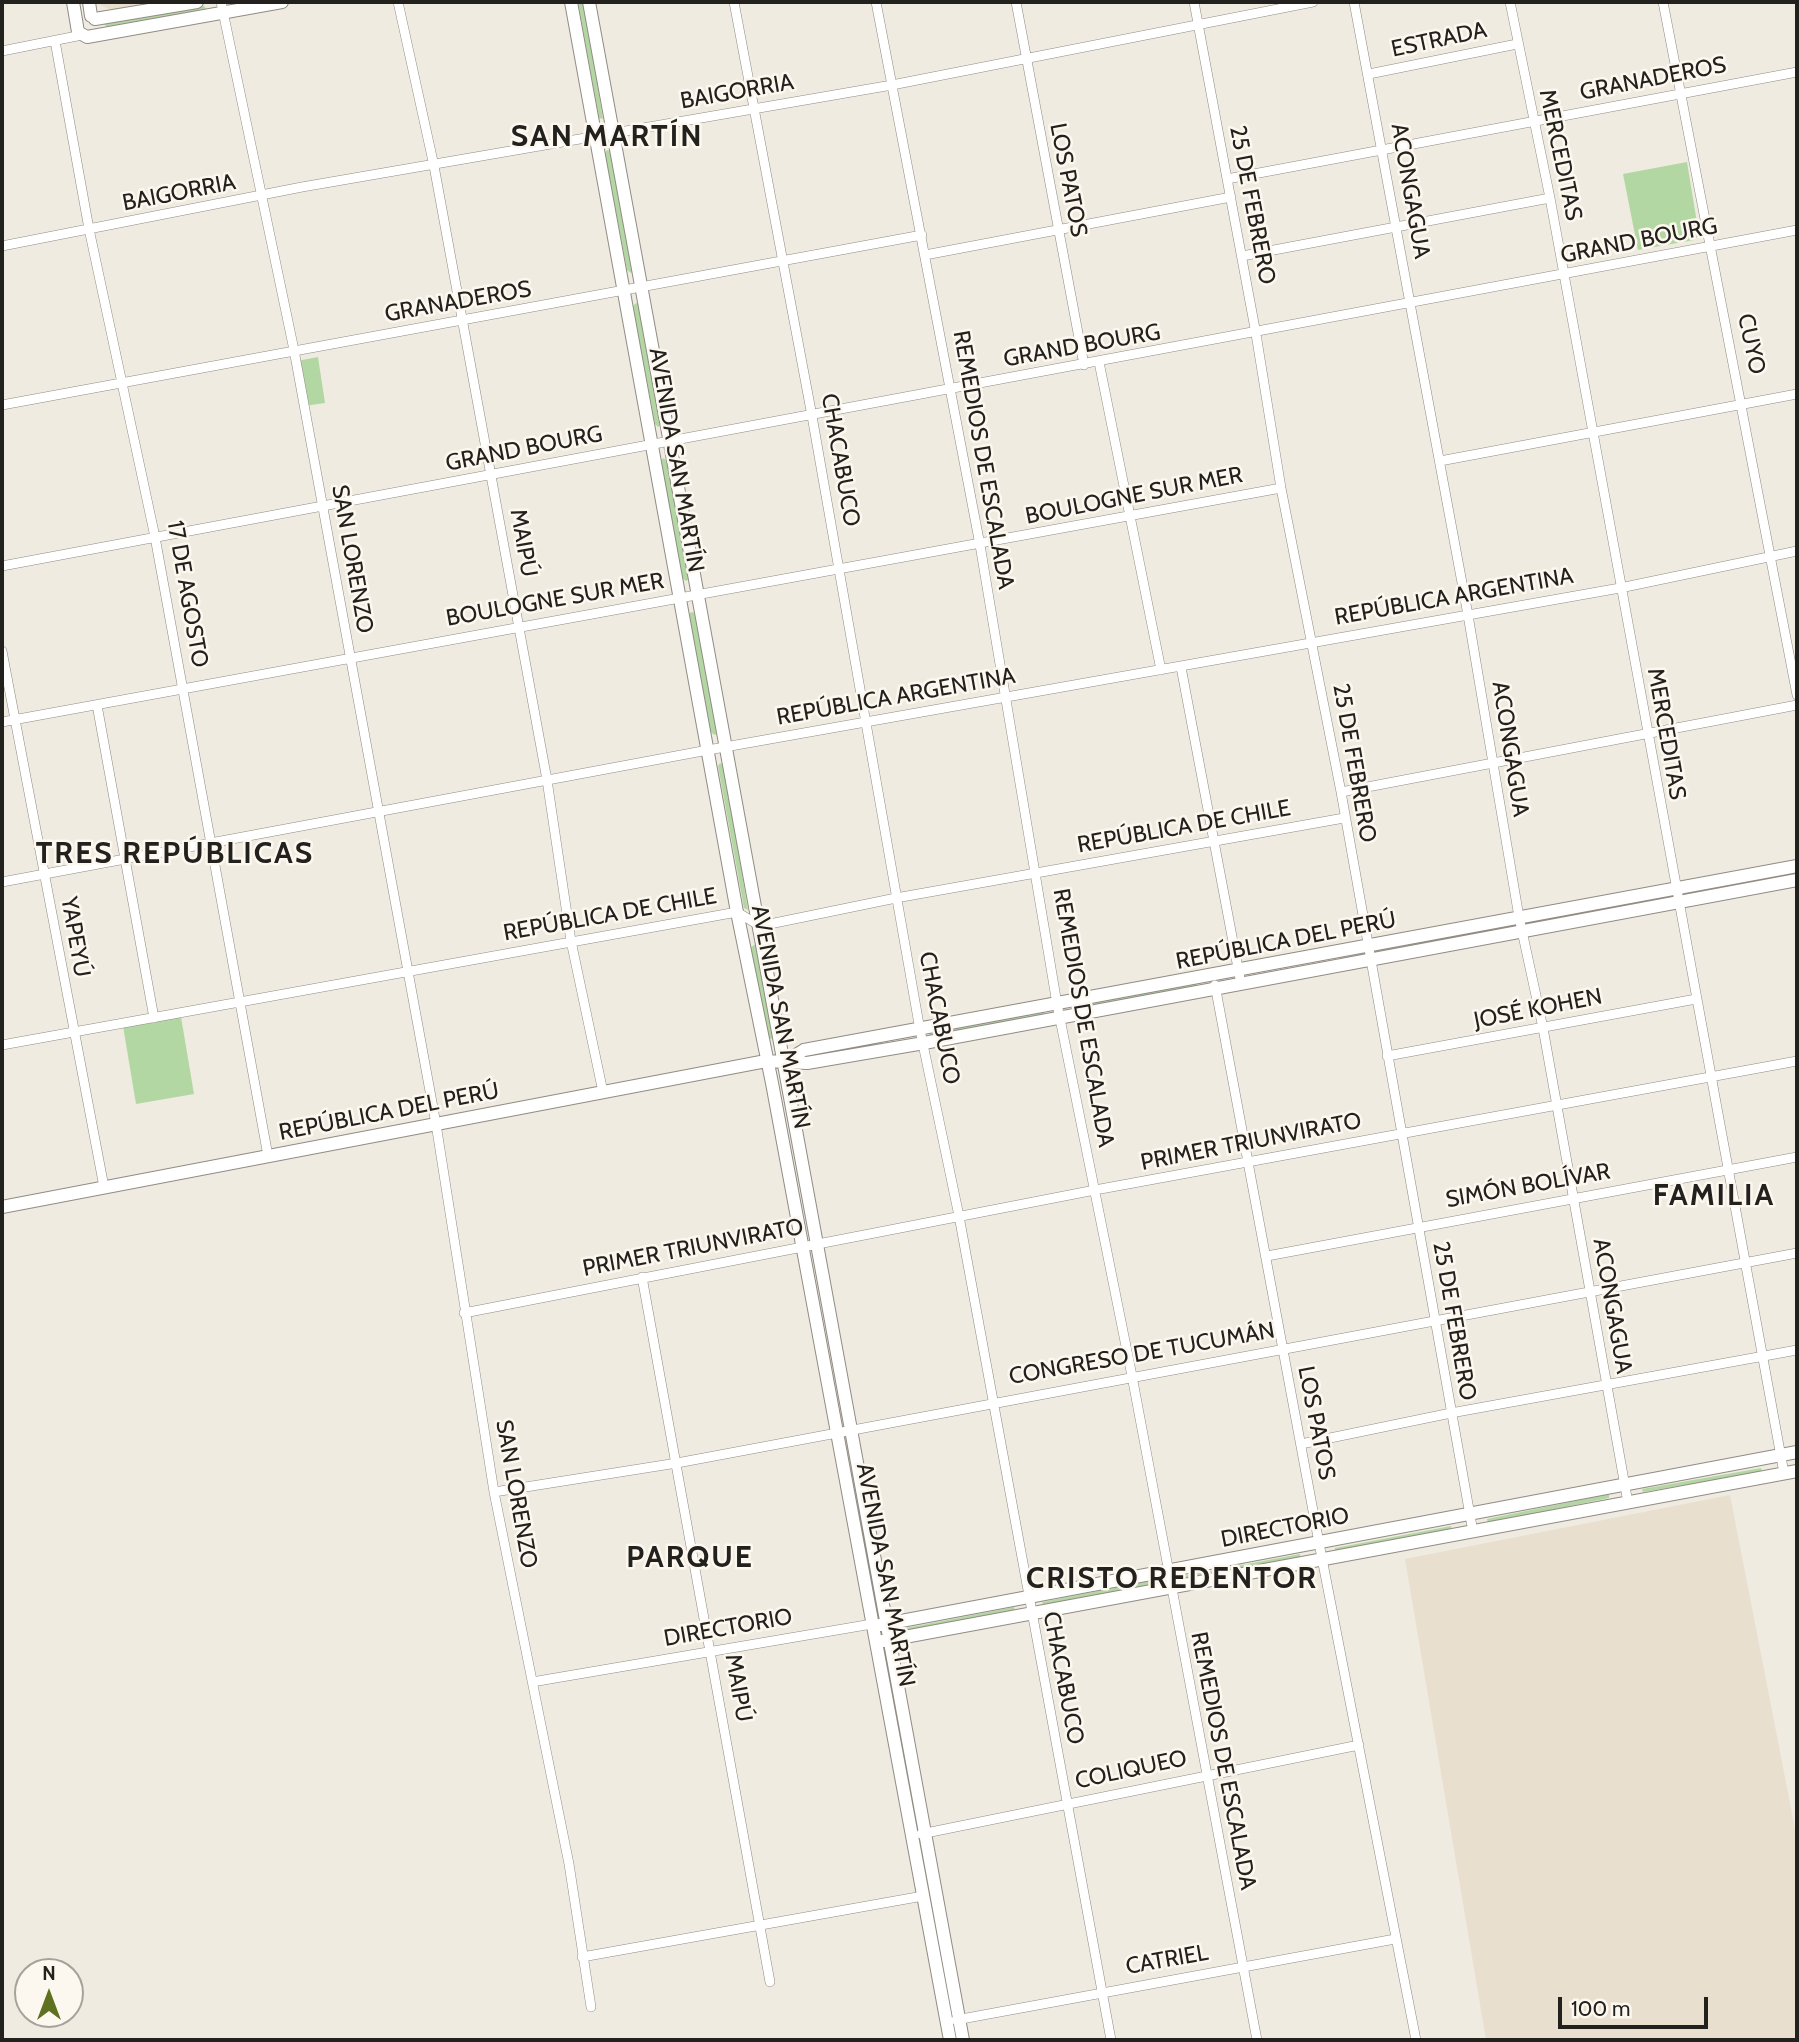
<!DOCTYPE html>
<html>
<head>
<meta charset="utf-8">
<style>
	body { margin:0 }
	#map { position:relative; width:1799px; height:2042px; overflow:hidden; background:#efebe1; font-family:Cabin,sans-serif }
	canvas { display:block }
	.frame { position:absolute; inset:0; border:4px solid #23211e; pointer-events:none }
	.north { position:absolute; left:14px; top:1958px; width:70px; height:70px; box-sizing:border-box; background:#fdf8ef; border:2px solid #a6a29b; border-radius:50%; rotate:0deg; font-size:19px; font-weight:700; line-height:28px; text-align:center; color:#23211e }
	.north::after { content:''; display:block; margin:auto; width:24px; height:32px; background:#5d7120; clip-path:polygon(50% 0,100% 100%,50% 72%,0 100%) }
	.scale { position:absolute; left:1558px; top:1997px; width:150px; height:32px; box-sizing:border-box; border:4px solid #23211e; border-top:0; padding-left:9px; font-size:21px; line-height:24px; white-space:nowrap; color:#23211e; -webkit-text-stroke:5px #fdf8ef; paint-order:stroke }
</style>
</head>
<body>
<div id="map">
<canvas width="1799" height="2042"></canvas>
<div class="frame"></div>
<div class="north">N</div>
<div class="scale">100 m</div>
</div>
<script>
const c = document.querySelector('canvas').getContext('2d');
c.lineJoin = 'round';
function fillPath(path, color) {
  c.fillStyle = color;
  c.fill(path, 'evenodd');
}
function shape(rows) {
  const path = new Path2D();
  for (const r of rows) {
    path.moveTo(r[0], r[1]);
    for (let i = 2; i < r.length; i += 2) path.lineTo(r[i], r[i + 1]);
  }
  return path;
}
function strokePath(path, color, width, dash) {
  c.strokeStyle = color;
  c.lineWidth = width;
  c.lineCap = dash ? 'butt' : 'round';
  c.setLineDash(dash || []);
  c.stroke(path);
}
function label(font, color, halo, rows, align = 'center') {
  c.font = font + ' Cabin,sans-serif';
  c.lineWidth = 5;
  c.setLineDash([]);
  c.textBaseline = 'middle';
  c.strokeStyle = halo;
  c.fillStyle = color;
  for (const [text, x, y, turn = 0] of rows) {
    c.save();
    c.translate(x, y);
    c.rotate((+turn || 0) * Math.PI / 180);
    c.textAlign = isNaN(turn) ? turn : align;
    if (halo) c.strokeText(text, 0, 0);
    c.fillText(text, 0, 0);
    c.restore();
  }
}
const built = shape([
	[95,2,157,2,111,10],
	[1730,1495,1797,1839,1797,2040,1486,2040,1405,1559]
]);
const green = shape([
	[578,2,584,2,603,119,599,118],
	[204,6,207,10,108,28,104,24],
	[607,150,611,151,633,271,631,273,627,270,605,153],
	[1687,162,1699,235,1694,240,1638,250,1623,174],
	[636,303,640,305,661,425,658,427,655,424,633,306],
	[318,357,325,403,304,406,297,361],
	[663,458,667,460,689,579,686,581,682,578,661,461],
	[691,612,696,613,717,733,715,735,710,732,689,615],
	[720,763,724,765,748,910,744,908,718,766],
	[1657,898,1657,901,1537,923,1536,920],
	[1504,926,1504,929,1384,951,1383,948],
	[756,944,773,1038,771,1039,767,1037,751,947],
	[1197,984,1197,987,1077,1009,1076,1005],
	[1044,1012,1044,1015,930,1036,929,1033],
	[181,1017,194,1094,136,1104,123,1026],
	[1761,1468,1762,1472,1643,1492,1642,1489],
	[1609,1494,1609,1498,1488,1523,1487,1519],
	[1451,1526,1452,1530,1335,1552,1335,1548],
	[1300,1554,1300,1558,1184,1579,1183,1576],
	[1150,1581,1151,1585,1043,1605,1042,1602],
	[1014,1607,1015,1611,906,1631,906,1628]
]);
const street = shape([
	[221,2,294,350,436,1124,494,1492,569,1864,591,2007],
	[398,2,434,166,547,780,571,941,603,1092],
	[734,2,812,416,920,1030,959,1216,1111,2040],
	[876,2,980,545,1057,1004,1132,1376,1257,2040],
	[1016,2,1084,365],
	[1194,2,1256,334,1281,488,1341,792,1473,1532],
	[1354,2,1468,615,1519,917,1543,1028,1628,1503],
	[1510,2,1550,198,1784,1473],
	[1663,2,1797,695],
	[55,41,89,229,155,537,268,1156],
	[2,51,82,35],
	[1369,74,1517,44],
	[1227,179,1797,72],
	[2,246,302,187,892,85,1313,2],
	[925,255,1231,197],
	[1242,256,1550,198],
	[1099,362,1161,670],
	[2,405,922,235],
	[1440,461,1797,394],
	[2,566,1797,230],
	[2,651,104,1187],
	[1181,667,1241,984],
	[97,705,154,1018],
	[2,722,1281,488],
	[1341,792,1797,705],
	[2,882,708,750,1620,588,1797,551],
	[1215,985,1319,1543,1416,2040],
	[2,1045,737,912,760,926,896,898,1344,818],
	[1387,1056,1696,999],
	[1267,1256,1797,1157],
	[642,1277,770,1982],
	[464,1313,1095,1190,1797,1061],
	[1301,1444,1451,1413,1797,1350],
	[494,1492,677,1463,1797,1253],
	[532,1682,872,1624],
	[921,1834,1359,1745],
	[582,1957,923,1896],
	[956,2020,1395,1939]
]);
const secondary = shape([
	[73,2,78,32,87,37,282,2],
	[89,2,91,16],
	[571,2,737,912,772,1083,950,2040],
	[589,2,963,2040],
	[95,19,197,2],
	[785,1062,804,1050,1797,866],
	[2,1207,766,1061,807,1063,924,1043,1797,880],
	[880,1625,1797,1452],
	[883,1641,1797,1471]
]);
const streetNames = [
	["ESTRADA",1439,40,-12],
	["GRANADEROS",1653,79,-11],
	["BAIGORRIA",737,92,-10],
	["MERCEDITAS",1560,155,78],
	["LOS PATOS",1068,180,79],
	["ACONGAGUA",1410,191,80],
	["BAIGORRIA",179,193,-11],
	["25 DE FEBRERO",1252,205,79],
	["GRAND BOURG",1639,241,-11],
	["GRANADEROS",458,302,-10],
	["CUYO",1751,344,78],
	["GRAND BOURG",1082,346,-10],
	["GRAND BOURG",524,449,-11],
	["AVENIDA SAN MARTÍN",676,460,80],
	["CHACABUCO",840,460,80],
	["REMEDIOS DE ESCALADA",983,460,80],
	["BOULOGNE SUR MER",1134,496,-11],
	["MAIPÚ",523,543,80],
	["SAN LORENZO",352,559,80],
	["17 DE AGOSTO",187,594,80],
	["REPÚBLICA ARGENTINA",1454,597,-10],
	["BOULOGNE SUR MER",555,600,-10],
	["REPÚBLICA ARGENTINA",896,697,-10],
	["MERCEDITAS",1666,734,80],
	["ACONGAGUA",1510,749,81],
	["25 DE FEBRERO",1354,763,80],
	["REPÚBLICA DE CHILE",1184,827,-10],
	["REPÚBLICA DE CHILE",610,915,-10],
	["YAPEYÚ",75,937,80],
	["REPÚBLICA DEL PERÚ",1286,941,-11],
	["JOSÉ KOHEN",1538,1009,-11],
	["AVENIDA SAN MARTÍN",780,1017,79],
	["CHACABUCO",939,1018,79],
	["REMEDIOS DE ESCALADA",1083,1018,80],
	["REPÚBLICA DEL PERÚ",389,1112,-11],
	["PRIMER TRIUNVIRATO",1251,1142,-11],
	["SIMÓN BOLÍVAR",1528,1186,-10],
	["PRIMER TRIUNVIRATO",693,1248,-11],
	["ACONGAGUA",1612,1306,80],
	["25 DE FEBRERO",1454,1321,80],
	["CONGRESO DE TUCUMÁN",1142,1354,-10],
	["LOS PATOS",1316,1423,79],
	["SAN LORENZO",516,1494,80],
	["DIRECTORIO",1285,1528,-11],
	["AVENIDA SAN MARTÍN",885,1575,79],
	["DIRECTORIO",728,1628,-10],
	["CHACABUCO",1063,1678,79],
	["MAIPÚ",738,1688,80],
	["REMEDIOS DE ESCALADA",1223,1761,79],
	["COLIQUEO",1131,1770,-12],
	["CATRIEL",1167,1960,-10]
];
const districtNames = [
	["SAN MARTÍN",607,137],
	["TRES REPÚBLICAS",175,854],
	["FAMILIA",1714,1196],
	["PARQUE",690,1558],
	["CRISTO REDENTOR",1172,1579]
];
fillPath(built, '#e8dfcf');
fillPath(green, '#b3d7a3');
strokePath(street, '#918c84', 10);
strokePath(secondary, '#918c84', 14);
strokePath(street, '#fff', 9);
strokePath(secondary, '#fff', 12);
label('23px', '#23211e', '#fdf8ef', streetNames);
c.letterSpacing = '2px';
label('bold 30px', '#23211e', '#fdf8ef', districtNames);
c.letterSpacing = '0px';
</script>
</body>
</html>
